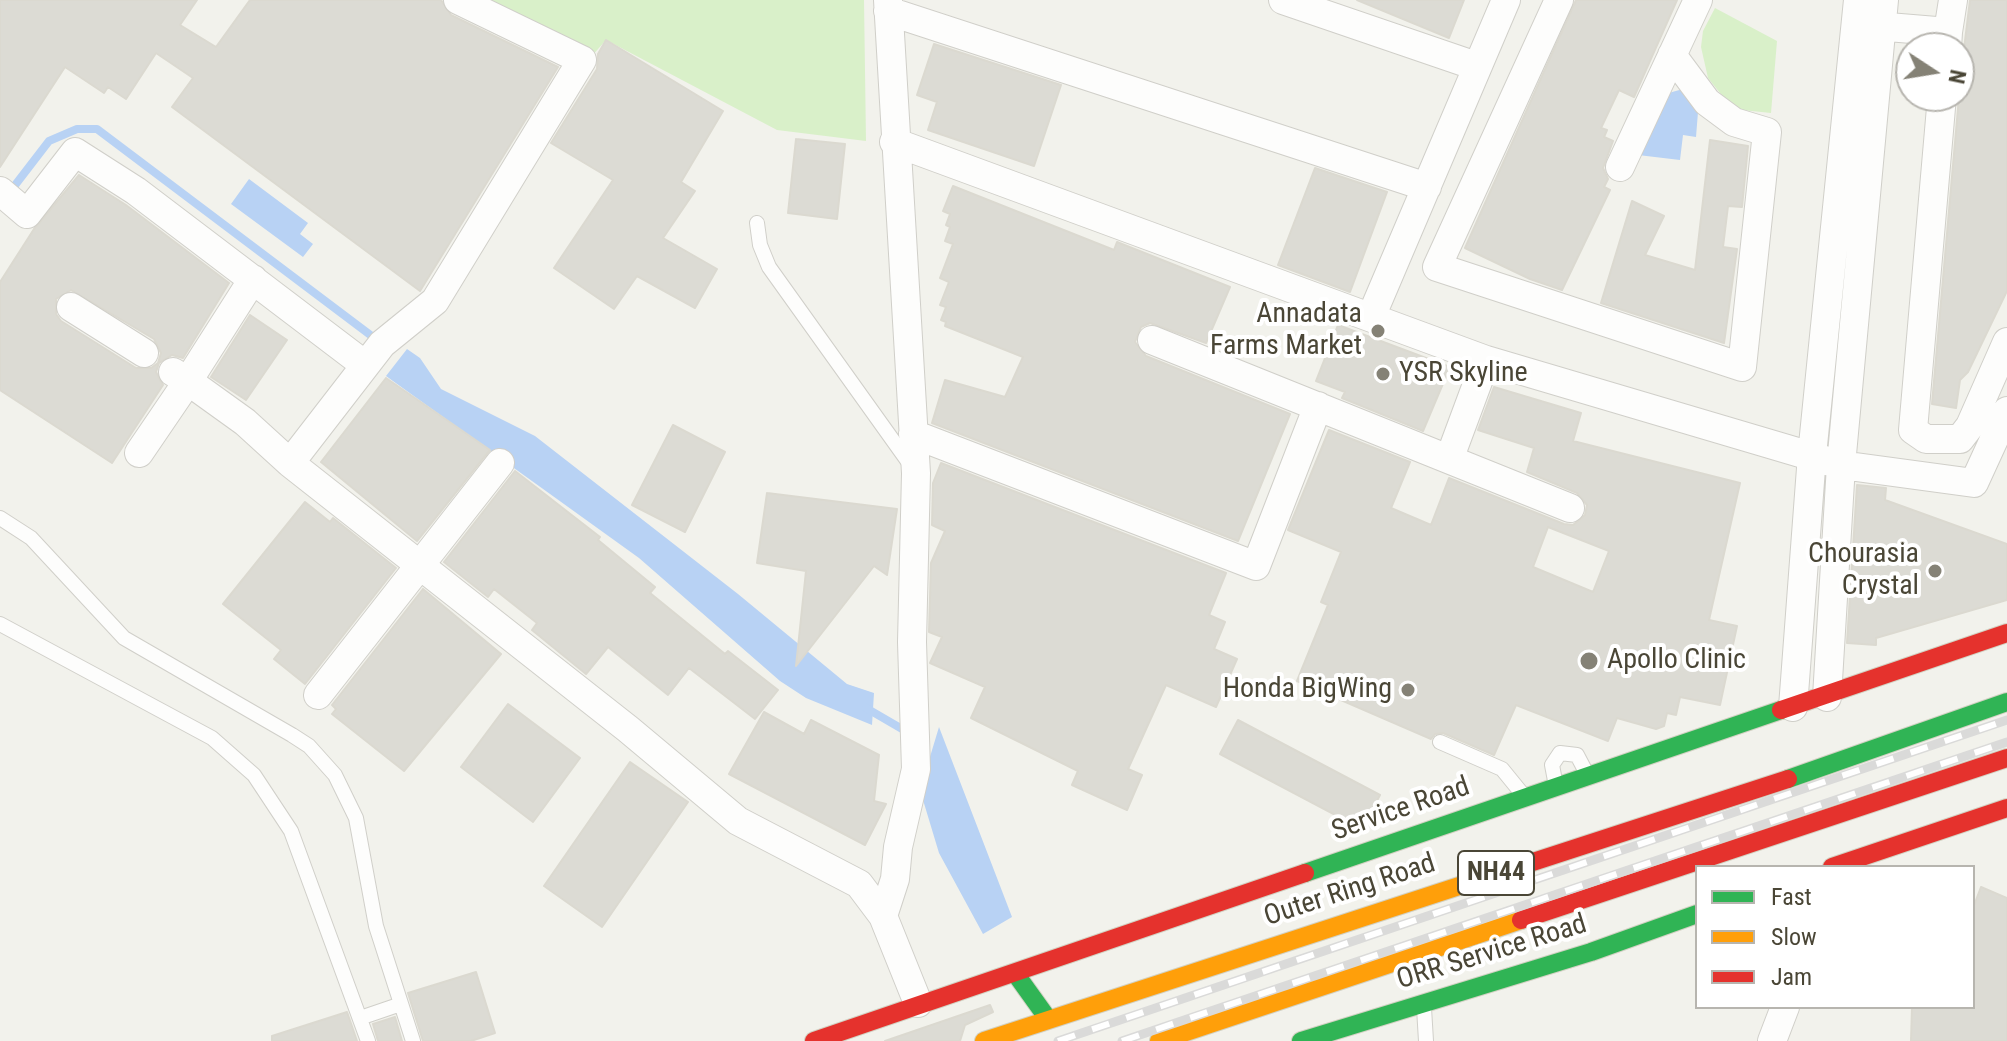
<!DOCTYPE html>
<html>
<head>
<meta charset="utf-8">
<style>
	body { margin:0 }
	#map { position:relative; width:2007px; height:1041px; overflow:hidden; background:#f2f2ec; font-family:"Roboto Condensed",sans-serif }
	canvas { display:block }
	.legend { position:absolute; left:1695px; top:865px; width:280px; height:144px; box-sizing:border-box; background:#fff; border:2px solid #b7b5af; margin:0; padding:10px 14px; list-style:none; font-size:24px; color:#4a4636 }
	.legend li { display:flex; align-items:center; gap:16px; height:40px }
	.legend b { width:40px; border:2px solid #b7b5af }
	.north { position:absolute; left:1895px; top:32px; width:80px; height:80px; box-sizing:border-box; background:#fff; border:2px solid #b7b5af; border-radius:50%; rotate:102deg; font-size:22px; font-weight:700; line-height:32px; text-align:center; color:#4a4636 }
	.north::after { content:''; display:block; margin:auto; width:28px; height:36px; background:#858276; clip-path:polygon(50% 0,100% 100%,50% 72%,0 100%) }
</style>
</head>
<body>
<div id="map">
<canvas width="2007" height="1041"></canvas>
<ul class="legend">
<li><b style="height:10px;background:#30b455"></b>Fast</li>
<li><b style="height:10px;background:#ff9f0a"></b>Slow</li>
<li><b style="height:10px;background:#e5322d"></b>Jam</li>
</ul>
<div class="north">N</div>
</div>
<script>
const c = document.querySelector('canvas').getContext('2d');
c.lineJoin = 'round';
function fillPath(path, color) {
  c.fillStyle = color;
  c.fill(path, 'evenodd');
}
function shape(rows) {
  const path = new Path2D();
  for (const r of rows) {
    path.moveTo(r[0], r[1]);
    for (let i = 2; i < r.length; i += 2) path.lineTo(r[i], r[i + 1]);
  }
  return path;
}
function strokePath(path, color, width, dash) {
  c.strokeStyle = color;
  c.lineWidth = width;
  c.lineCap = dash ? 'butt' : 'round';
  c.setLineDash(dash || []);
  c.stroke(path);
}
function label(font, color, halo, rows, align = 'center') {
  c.font = font + ' "Roboto Condensed",sans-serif';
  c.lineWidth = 8;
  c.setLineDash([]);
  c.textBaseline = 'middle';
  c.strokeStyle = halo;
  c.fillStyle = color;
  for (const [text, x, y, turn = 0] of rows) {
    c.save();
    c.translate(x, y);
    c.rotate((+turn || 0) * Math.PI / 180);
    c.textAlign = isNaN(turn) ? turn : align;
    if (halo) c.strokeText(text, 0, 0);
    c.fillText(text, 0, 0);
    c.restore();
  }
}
const green = shape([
	[467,0,864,0,866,141,777,130,606,40,591,57],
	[1715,8,1777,41,1771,113,1742,110,1728,103,1708,78,1701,47,1703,31]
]);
const water = shape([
	[1683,89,1698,112,1696,137,1683,135,1680,160,1638,155,1665,94],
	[249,179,308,223,300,234,313,244,303,257,231,204],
	[407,349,420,358,441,389,535,436,738,594,847,684,874,693,872,725,806,698,780,681,639,558,386,376],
	[939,727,1012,917,983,934,939,853,920,790]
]);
const stream = shape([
	[9,193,49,141,77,129,97,129,377,340],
	[866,708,909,733]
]);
const building = shape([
	[0,0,197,0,180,25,216,47,250,0,441,0,451,15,558,67,420,291,172,107,193,78,156,53,126,99,108,87,104,93,65,67,0,167,0,0],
	[1357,0,1464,0,1449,38,1357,0],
	[1576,0,1677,0,1634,97,1619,90,1601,128,1607,130,1604,137,1613,141,1603,168,1608,179,1604,187,1610,190,1562,290,1530,279,1465,248,1576,0],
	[1970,0,2007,0,2007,291,1968,372,1960,380,1956,408,1932,404,1959,97,1959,59,1964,49,1970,0],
	[606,40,723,111,681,182,695,191,663,238,717,269,695,308,637,276,614,309,554,268,613,180,551,143,597,69,598,54,606,40],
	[934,44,1061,85,1034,166,928,130,937,102,917,95,934,44],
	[796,139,845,144,837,219,788,213,796,139],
	[1710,140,1748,146,1742,207,1728,206,1723,247,1737,249,1724,343,1601,303,1632,201,1664,216,1645,255,1695,270,1710,140],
	[1315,168,1387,192,1350,292,1278,265,1315,168],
	[79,175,126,205,229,283,183,358,172,355,159,363,156,372,163,385,112,463,0,390,0,282,34,229,79,175],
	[71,290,154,339,161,353,158,363,151,368,136,368,61,321,56,314,56,299,71,290],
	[953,186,1114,250,1117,242,1230,287,1206,343,1150,323,1141,327,1135,342,1146,356,1290,414,1238,541,932,423,945,380,1005,397,1023,357,945,326,946,322,941,320,946,307,940,305,949,282,940,278,953,244,945,241,950,227,946,225,950,214,943,211,953,186],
	[250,315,287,340,246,400,211,377,250,315],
	[1338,325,1450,367,1423,431,1342,398,1345,392,1316,381,1338,325],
	[386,378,490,450,417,541,321,462,386,378],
	[1494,387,1581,413,1573,441,1740,483,1709,620,1737,626,1720,705,1680,697,1676,715,1667,713,1664,726,1656,729,1617,718,1608,741,1516,705,1494,755,1443,733,1435,734,1431,739,1297,681,1328,605,1321,602,1341,552,1288,530,1329,430,1410,462,1391,508,1431,525,1449,478,1564,524,1573,525,1585,515,1587,505,1577,493,1527,472,1534,448,1478,430,1494,387],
	[1548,527,1609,551,1593,592,1533,567,1548,527],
	[673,425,725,452,685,532,632,505,673,425],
	[941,463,1226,573,1209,615,1225,622,1214,649,1237,659,1216,707,1166,685,1128,769,1142,775,1127,810,1072,785,1078,771,971,718,985,687,930,663,942,637,929,632,931,563,945,531,932,525,933,483,941,463],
	[515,471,600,537,598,540,655,587,650,593,725,654,728,651,778,690,755,719,689,668,668,695,608,647,586,674,532,630,537,623,494,589,488,597,444,562,515,471],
	[1857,485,1886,488,1885,500,2007,544,2007,600,1876,638,1876,645,1847,643,1857,485],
	[767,493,897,509,887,575,874,566,796,666,806,571,757,563,767,493],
	[305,502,330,522,333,518,396,568,305,684,274,659,281,650,223,604,305,502],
	[423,589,501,654,404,771,332,714,336,709,332,705,423,589],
	[508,704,580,758,533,822,461,767,508,704],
	[764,712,804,734,811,720,879,755,874,801,886,804,865,845,729,774,764,712],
	[1238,720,1380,795,1362,829,1220,754,1238,720],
	[630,762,688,802,602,927,544,886,630,762],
	[1981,887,2007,898,2007,1041,1911,1041,1912,1007,1973,1007,1973,908,1981,887],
	[476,972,495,1033,471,1041,423,1041,408,993,476,972],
	[990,1005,993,1012,965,1025,960,1041,885,1041,990,1005],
	[347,1012,357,1041,272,1041,272,1036,347,1012],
	[395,1017,402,1041,378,1041,373,1024,395,1017]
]);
const lane = shape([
	[757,223,760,245,769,267,912,467],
	[0,518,31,538,124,638,292,735,309,746,335,775,356,818,376,926,413,1041],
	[0,624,212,738,254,775,291,831,368,1041],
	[1440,742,1502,769,1524,796],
	[1556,786,1552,765,1560,753,1577,755,1587,774],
	[1424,1008,1426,1041],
	[360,1018,401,1004]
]);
const street = shape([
	[1283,0,1476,66],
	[1559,0,1437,267,1742,367,1767,132,1734,122,1707,102,1672,55],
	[888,11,1427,187],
	[1864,25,1948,32,1947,48],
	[1948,32,1953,0],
	[1942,96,1913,430,1926,439,1960,439,1970,426,2007,342],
	[894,142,1486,360,1841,465,1974,483,2007,411],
	[1620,167,1698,0],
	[0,191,27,214,75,152,136,191,365,365],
	[71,307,144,353],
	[1371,317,1506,0],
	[1152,340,1570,508],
	[173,372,188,381,253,279],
	[913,434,1256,566,1318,406],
	[139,453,188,381,245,422,290,463,628,729,738,821,859,884,883,916,918,1003],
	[1450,457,1486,360],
	[290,463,382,344,435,301,582,60,458,0],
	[318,695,500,463],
	[1827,697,1841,465,1884,0],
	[1793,707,1812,455,1858,0],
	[883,916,895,879,898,847,916,769,912,642,916,473,888,0],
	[1772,1041,1785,1007]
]);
const fast = shape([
	[1788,779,2007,702],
	[1305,873,1781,710],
	[1015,973,1048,1019],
	[1301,1041,1591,952,1697,914]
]);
const slow = shape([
	[984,1041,1499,873],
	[1159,1041,1521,920]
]);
const jam = shape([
	[1781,710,2007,633],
	[1832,867,2007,808],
	[1499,873,1788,779],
	[1521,920,2007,758],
	[814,1041,1305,873]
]);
const rail = shape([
	[1058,1041,2007,720],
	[1122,1041,2007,742]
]);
const markers = [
	[1378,331,8,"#858276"],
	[1383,374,8,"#858276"],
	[1935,571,8,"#858276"],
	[1589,661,10,"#858276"],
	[1408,690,8,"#858276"]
];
const shields = [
	[1496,873,76]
];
const shieldNames = [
	["NH44",1496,873]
];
const poiNames = [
	["Annadata",1362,315],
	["Farms Market",1362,347],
	["YSR Skyline",1399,374,"left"],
	["Chourasia",1919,555],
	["Crystal",1919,587],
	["Apollo Clinic",1607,661,"left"],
	["Honda BigWing",1392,690]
];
const streetNames = [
	["Service Road",1401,810,-19],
	["Outer Ring Road",1350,891,-18],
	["ORR Service Road",1492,953,-17]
];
fillPath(green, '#d9f0c9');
fillPath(water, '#b8d2f4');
strokePath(stream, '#b8d2f4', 8);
fillPath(building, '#dcdbd4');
strokePath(building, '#dbd9d0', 2);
strokePath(lane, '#d0cfc9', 16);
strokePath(street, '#d0cfc9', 30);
strokePath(fast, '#d2d1c2', 20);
strokePath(slow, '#d2d1c2', 20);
strokePath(jam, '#d2d1c2', 20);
strokePath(lane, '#fdfdfc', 14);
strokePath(street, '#fdfdfc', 28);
strokePath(fast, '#30b455', 18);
strokePath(slow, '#ff9f0a', 18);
strokePath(jam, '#e5322d', 18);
strokePath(rail, '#dadad9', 9);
strokePath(rail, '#fff', 6, [18]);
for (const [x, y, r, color] of markers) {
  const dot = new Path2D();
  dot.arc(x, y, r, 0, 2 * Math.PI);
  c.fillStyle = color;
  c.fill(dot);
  strokePath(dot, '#fff', 3);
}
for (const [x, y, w] of shields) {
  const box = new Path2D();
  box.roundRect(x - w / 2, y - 22, w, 44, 6);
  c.fillStyle = '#fff';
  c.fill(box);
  strokePath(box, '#4a4636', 2);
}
label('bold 26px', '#4a4636', null, shieldNames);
label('28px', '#4a4636', '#fff', poiNames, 'right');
label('28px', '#4a4636', '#fff', streetNames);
</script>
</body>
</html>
